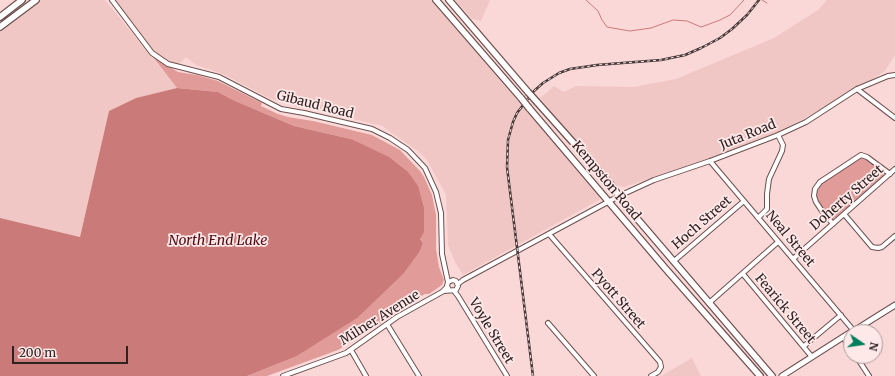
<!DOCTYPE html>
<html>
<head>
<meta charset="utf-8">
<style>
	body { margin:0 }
	#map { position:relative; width:895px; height:376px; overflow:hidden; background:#fad8d7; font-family:Merriweather,serif }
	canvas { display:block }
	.north { position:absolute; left:843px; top:324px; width:40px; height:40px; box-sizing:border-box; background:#fee9e8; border:1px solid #aa9998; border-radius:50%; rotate:103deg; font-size:11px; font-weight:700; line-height:16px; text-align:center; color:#2d2121 }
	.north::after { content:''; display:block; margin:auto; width:14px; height:18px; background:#007e5e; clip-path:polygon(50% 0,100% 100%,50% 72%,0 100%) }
	.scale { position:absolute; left:12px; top:346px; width:116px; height:18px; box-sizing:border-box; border:2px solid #2d2121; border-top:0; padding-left:5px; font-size:12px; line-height:14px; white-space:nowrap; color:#2d2121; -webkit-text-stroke:3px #fee9e8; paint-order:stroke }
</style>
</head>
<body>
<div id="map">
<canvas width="895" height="376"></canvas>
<div class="north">N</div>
<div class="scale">200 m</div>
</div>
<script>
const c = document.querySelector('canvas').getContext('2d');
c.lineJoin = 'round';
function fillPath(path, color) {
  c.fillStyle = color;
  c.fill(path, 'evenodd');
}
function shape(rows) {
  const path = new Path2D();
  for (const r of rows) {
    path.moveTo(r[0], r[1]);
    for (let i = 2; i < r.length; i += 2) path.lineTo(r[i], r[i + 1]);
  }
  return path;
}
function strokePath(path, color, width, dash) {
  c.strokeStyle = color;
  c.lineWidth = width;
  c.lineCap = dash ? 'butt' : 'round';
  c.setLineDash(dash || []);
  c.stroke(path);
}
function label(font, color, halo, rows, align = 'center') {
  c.font = font + ' Merriweather,serif';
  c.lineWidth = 3.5;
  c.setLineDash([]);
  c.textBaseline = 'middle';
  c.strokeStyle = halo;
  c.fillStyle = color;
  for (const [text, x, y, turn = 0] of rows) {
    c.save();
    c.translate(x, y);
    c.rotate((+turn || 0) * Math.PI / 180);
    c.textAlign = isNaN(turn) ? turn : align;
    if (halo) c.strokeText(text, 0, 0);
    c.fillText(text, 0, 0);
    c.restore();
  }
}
const built = shape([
	[42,0,105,0,177,88,136,98,109,111,80,237,0,218,0,32],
	[116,0,431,0,600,196,599,200,463,275,455,262,448,245,446,195,427,160,418,151,382,126,271,99,223,74,196,65,186,57,178,66,169,64,148,48],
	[455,0,490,0,481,21,472,19],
	[827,0,895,0,895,55,885,71,867,83,805,118,780,131,710,158,649,179,624,187,615,185,593,162,540,98,554,86,564,92,576,86,634,87,676,79,774,38,818,10],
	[692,358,701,376,661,376]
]);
const green = shape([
	[152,56,178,72,197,75,218,81,262,103,261,106,278,114,288,117,313,121,372,135,400,150,420,171,424,177,432,195,436,215,436,249,439,267,444,280,442,285,429,294,425,294,409,303,377,326,374,326,361,336,338,350,267,376,247,376,295,357,420,251,423,243,351,139,294,126,233,100,218,92,177,88],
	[860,157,864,157,883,170,884,176,837,217,833,219,830,218,817,201,817,193,818,188,822,183]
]);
const water = shape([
	[177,88,218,92,233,100,294,126,351,139,389,157,408,172,418,186,424,208,424,232,420,239,423,243,420,251,403,274,357,318,295,357,247,376,0,376,0,218,80,237,109,111,136,98]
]);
const stream = shape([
	[586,0,598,11,602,20,607,27,630,31,651,28,673,20,687,21,701,27,704,26,720,20,730,15,744,0],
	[762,0,767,3]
]);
const minor = shape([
	[112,0,152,53,168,64,219,77,281,109,304,113,372,129,390,138,408,150,425,168,436,192,441,213,442,254,448,282],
	[857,89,895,118],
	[710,161,854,331],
	[844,214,872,247,878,248,882,247,895,236],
	[758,218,767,209,767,194,769,179,782,151,783,145,778,135],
	[833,224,822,211,816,202,814,196,815,189,820,182,861,155,867,157,890,174],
	[549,234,660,362,661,367,658,372,651,376],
	[793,259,895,169],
	[674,261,744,201],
	[743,274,812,357],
	[458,284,463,280,619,196,654,180,710,161,778,135,806,122,857,89,888,76,895,75],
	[444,291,456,290,458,286,456,281,453,280,448,282,447,286,449,290],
	[454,291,458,296,507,376],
	[709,303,778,242],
	[548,323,594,376],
	[387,324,419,376],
	[843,337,851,349],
	[804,346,841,315],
	[351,350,366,376],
	[856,356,869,376],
	[283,376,346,353,397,317,442,292,447,287]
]);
const tertiary = shape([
	[852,332,895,305],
	[782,376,851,332]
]);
const secondary = shape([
	[436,0,521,98],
	[449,0,528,92],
	[0,17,22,0],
	[0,27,36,0],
	[537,102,611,185,628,208,772,376],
	[529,108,665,268,760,376]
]);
const rail = shape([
	[533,376,507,167,508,140,513,122,517,113,534,91,543,83,559,73,570,69,597,65,661,60,685,55,701,48,720,38,732,29,747,15,759,0]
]);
const secondaryBridge = shape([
	[528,92,537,102],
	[521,98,529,108]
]);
const streetNames = [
	["Gibaud Road",315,105,14],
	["Juta Road",748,135,-22],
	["Kempston Road",606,181,50],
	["Doherty Street",847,198,-41],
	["Hoch Street",702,223,-41],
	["Neal Street",790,239,50],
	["Pyott Street",618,299,49],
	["Fearick Street",785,309,50],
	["Milner Avenue",380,318,-32],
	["Voyle Street",491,331,59]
];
const waterNames = [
	["North End Lake",218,241]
];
fillPath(built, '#f0c7c5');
fillPath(green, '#e19c9a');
fillPath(water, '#ca7a78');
strokePath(stream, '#ca7a78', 1);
strokePath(minor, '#6d5150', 6);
strokePath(tertiary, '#6d5150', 7);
strokePath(secondary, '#6d5150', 8);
strokePath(minor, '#fff', 4);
strokePath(tertiary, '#fff', 5);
strokePath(secondary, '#fff', 5.5);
strokePath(rail, '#483939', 2.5);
strokePath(rail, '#fee9e8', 1, [3]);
strokePath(secondaryBridge, '#6d5150', 8, []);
strokePath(secondaryBridge, '#fff', 5.5);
label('13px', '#2d2121', '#fee9e8', streetNames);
label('italic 14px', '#530812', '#fee9e8', waterNames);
</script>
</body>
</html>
